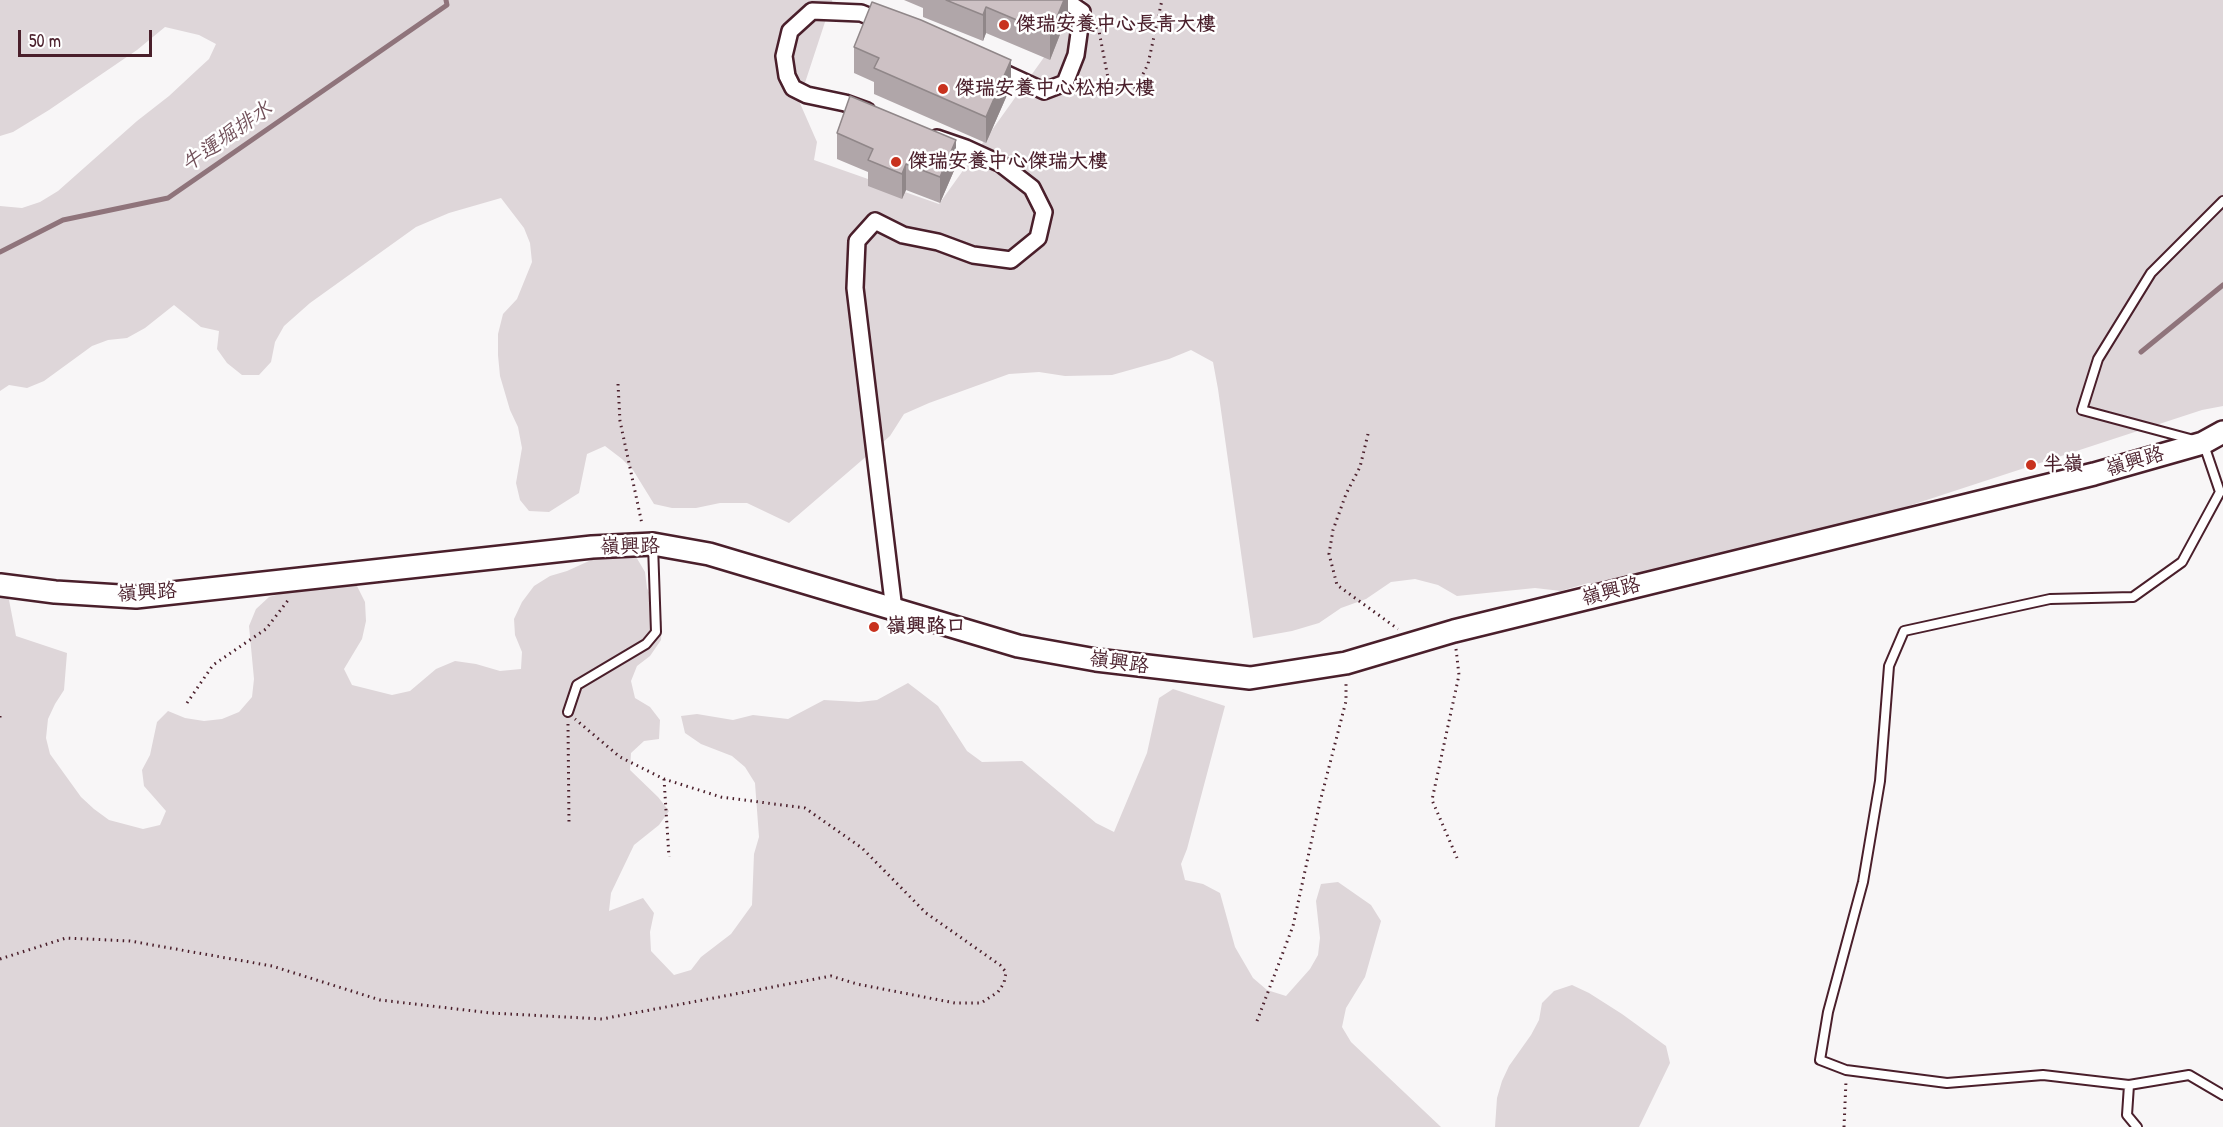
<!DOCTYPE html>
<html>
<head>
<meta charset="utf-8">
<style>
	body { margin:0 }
	#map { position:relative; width:2223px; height:1127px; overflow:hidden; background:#f8f6f7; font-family:"Patrick Hand",sans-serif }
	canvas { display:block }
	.scale { position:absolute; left:18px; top:30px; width:134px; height:27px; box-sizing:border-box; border:3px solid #4a1f2b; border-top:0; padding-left:8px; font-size:18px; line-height:21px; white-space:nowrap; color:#4a1f2b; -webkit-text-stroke:4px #fff; paint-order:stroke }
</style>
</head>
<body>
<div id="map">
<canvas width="2223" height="1127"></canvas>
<div class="scale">50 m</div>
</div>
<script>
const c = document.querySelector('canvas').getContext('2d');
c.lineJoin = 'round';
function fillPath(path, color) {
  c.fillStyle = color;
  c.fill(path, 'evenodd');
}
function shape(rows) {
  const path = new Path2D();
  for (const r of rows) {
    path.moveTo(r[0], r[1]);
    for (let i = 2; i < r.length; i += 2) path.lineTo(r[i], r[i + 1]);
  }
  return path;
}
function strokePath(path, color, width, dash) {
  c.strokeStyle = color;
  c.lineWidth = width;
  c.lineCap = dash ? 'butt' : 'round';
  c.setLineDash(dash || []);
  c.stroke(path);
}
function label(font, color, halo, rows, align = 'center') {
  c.font = font + ' "Patrick Hand","LXGW WenKai TC",sans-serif';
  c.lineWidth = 5;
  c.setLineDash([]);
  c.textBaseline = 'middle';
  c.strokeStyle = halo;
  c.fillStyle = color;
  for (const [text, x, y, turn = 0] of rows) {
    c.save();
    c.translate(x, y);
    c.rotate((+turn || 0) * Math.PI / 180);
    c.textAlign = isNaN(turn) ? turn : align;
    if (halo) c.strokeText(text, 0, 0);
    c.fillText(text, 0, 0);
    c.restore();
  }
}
const green = shape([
	[0,0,832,0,833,6,825,22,799,101,817,142,814,160,939,204,1085,0,2223,0,2223,406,2202,410,1734,563,1614,586,1588,583,1561,591,1535,588,1457,596,1438,585,1415,579,1391,582,1366,599,1341,608,1319,623,1292,631,1253,638,1218,389,1213,362,1191,350,1169,359,1112,375,1065,376,1039,372,1009,374,929,403,904,414,890,436,789,523,747,503,720,503,696,508,672,508,654,504,633,470,622,459,605,446,587,454,579,493,549,512,529,511,520,500,516,483,522,448,518,427,510,410,500,376,498,355,498,334,503,314,517,299,532,262,530,243,524,228,501,198,449,213,416,227,310,303,284,326,275,342,271,362,259,375,242,375,227,363,217,349,219,331,201,327,174,305,145,328,127,338,108,340,92,346,44,381,27,388,9,385,0,391,0,206,22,208,40,202,58,191,137,121,169,96,197,70,209,59,216,44,199,35,165,27,137,50,49,110,13,132,0,136],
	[635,555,645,572,647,588,662,622,661,640,650,656,637,666,631,681,635,698,650,707,660,720,659,739,644,741,631,753,630,770,658,797,669,811,659,825,634,845,611,893,609,911,643,898,654,913,650,932,651,951,674,975,691,970,701,957,731,934,752,905,754,854,759,837,755,783,745,767,732,756,701,744,685,733,681,716,697,714,733,720,753,715,788,719,824,700,859,702,877,700,908,683,938,706,967,751,982,762,1022,761,1096,823,1114,832,1147,753,1159,698,1173,689,1225,706,1187,849,1181,864,1185,880,1203,884,1220,893,1235,947,1253,978,1267,990,1286,996,1310,969,1318,955,1320,938,1316,901,1321,884,1338,882,1371,905,1381,921,1365,977,1346,1008,1342,1027,1351,1042,1441,1127,0,1127,0,587,9,600,16,636,67,653,64,690,55,704,48,719,46,738,50,754,81,797,94,809,109,820,143,829,160,825,166,811,144,786,142,770,150,755,157,722,168,711,185,718,204,721,222,719,239,712,252,697,254,679,249,626,256,609,269,597,342,576,357,586,365,602,366,621,362,639,344,669,352,685,392,695,410,691,436,669,455,661,476,664,500,671,521,669,522,652,515,635,514,619,522,602,534,586,550,576,567,571,600,556],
	[1572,985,1589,993,1622,1014,1666,1046,1670,1063,1639,1127,1495,1127,1497,1098,1502,1081,1509,1066,1531,1035,1539,1020,1542,1003,1554,991]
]);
const stream = shape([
	[0,252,63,220,168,198,447,5,446,0],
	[2141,352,2223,285]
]);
const path = shape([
	[1096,28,1099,31,1108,78,1119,91,1136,88,1148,64,1162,0],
	[618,384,620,421,642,524],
	[1368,434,1360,467,1346,494,1333,530,1329,554,1337,585,1398,629],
	[1456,649,1459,675,1432,800,1457,858],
	[187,703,213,665,266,629,289,599],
	[0,716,0,718],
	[568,724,569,824],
	[664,779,669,857],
	[0,959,66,938,130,941,272,966,380,1000,491,1013,602,1019,831,976,857,984,955,1003,981,1003,998,992,1004,983,1006,972,1000,965,926,913,862,848,805,808,721,797,664,779,620,757,575,719],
	[1257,1021,1293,926,1320,802,1346,701,1346,682],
	[1844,1127,1846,1081]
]);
const lane = shape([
	[2194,440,2082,410,2098,359,2151,273,2223,201],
	[2204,445,2220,492,2182,562,2133,597,2050,599,1904,631,1889,666,1880,781,1863,882,1828,1012,1820,1060,1846,1070,1947,1083,2043,1075,2129,1085,2189,1075,2223,1095],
	[568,712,577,685,646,644,656,632,653,545],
	[2129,1085,2127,1115,2137,1127]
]);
const street = shape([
	[994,68,1044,91,1065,83,1076,55,1082,12,1065,0],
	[867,111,845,103,807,95,793,88,787,76,784,56,790,31,812,11,861,13,883,22],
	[894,610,855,288,857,241,875,221,903,235,938,242,973,255,1011,260,1038,238,1044,212,1032,188,1001,164,966,148,937,138]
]);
const secondary = shape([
	[0,585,55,592,136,597,592,547,653,544,709,554,1018,646,1096,660,1250,678,1346,663,1454,631,2094,474,2203,443,2223,432]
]);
const wall = shape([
	[904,0,1068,0,1068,14,1050,60,986,33,983,41,923,17,923,8],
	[854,47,1011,86,986,143,874,94,874,82,854,73],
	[837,133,956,166,940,203,906,190,902,199,868,186,868,172,837,159]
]);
const shadedWall = shape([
	[1064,0,1068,0,1068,14,1050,60,1050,34],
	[986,7,986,33,983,41,983,15],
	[1011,60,1011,86,986,143,986,117],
	[956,140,956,166,940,203,940,177],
	[906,164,906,190,902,199,902,174]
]);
const building = shape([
	[946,0,1064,0,1050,34,986,7,983,15,946,0],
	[872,2,921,20,1011,60,986,117,874,68,879,58,854,47,872,2],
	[850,96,956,140,940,177,906,164,902,174,868,160,873,149,837,133,850,96]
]);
const markers = [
	[1004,25,6,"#c8321e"],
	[943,89,6,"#c8321e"],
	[896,162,6,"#c8321e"],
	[2031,465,6,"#c8321e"],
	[874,627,6,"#c8321e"]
];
const poiNames = [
	["傑瑞安養中心長青大樓",1016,25],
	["傑瑞安養中心松柏大樓",955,89],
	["傑瑞安養中心傑瑞大樓",908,162],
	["半嶺",2043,465],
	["嶺興路口",886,627]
];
const streetNames = [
	["嶺興路",2135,462,-16],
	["嶺興路",630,547,-1],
	["嶺興路",1611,592,-14],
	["嶺興路",147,593,-3],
	["嶺興路",1119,663,8]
];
const waterNames = [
	["牛運堀排水",227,137,-35]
];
fillPath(green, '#ded6d9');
strokePath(stream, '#8f747b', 5);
strokePath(lane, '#4a1f2b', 12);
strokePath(street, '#4a1f2b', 20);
strokePath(secondary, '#4a1f2b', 26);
strokePath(path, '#4a1f2b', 3, [1.5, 4.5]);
strokePath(lane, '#fff', 8);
strokePath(street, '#fff', 15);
strokePath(secondary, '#fff', 21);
fillPath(wall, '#b0a6a9');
fillPath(shadedWall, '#908789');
fillPath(building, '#cdc1c4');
strokePath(building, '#908789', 1.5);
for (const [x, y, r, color] of markers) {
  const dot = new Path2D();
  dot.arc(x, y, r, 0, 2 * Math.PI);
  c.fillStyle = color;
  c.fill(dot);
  strokePath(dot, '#fff', 2);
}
label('bold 20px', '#4a1f2b', '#fff', poiNames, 'left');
label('20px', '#4a1f2b', '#fff', streetNames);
label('italic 21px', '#72515a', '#fff', waterNames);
</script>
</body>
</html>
